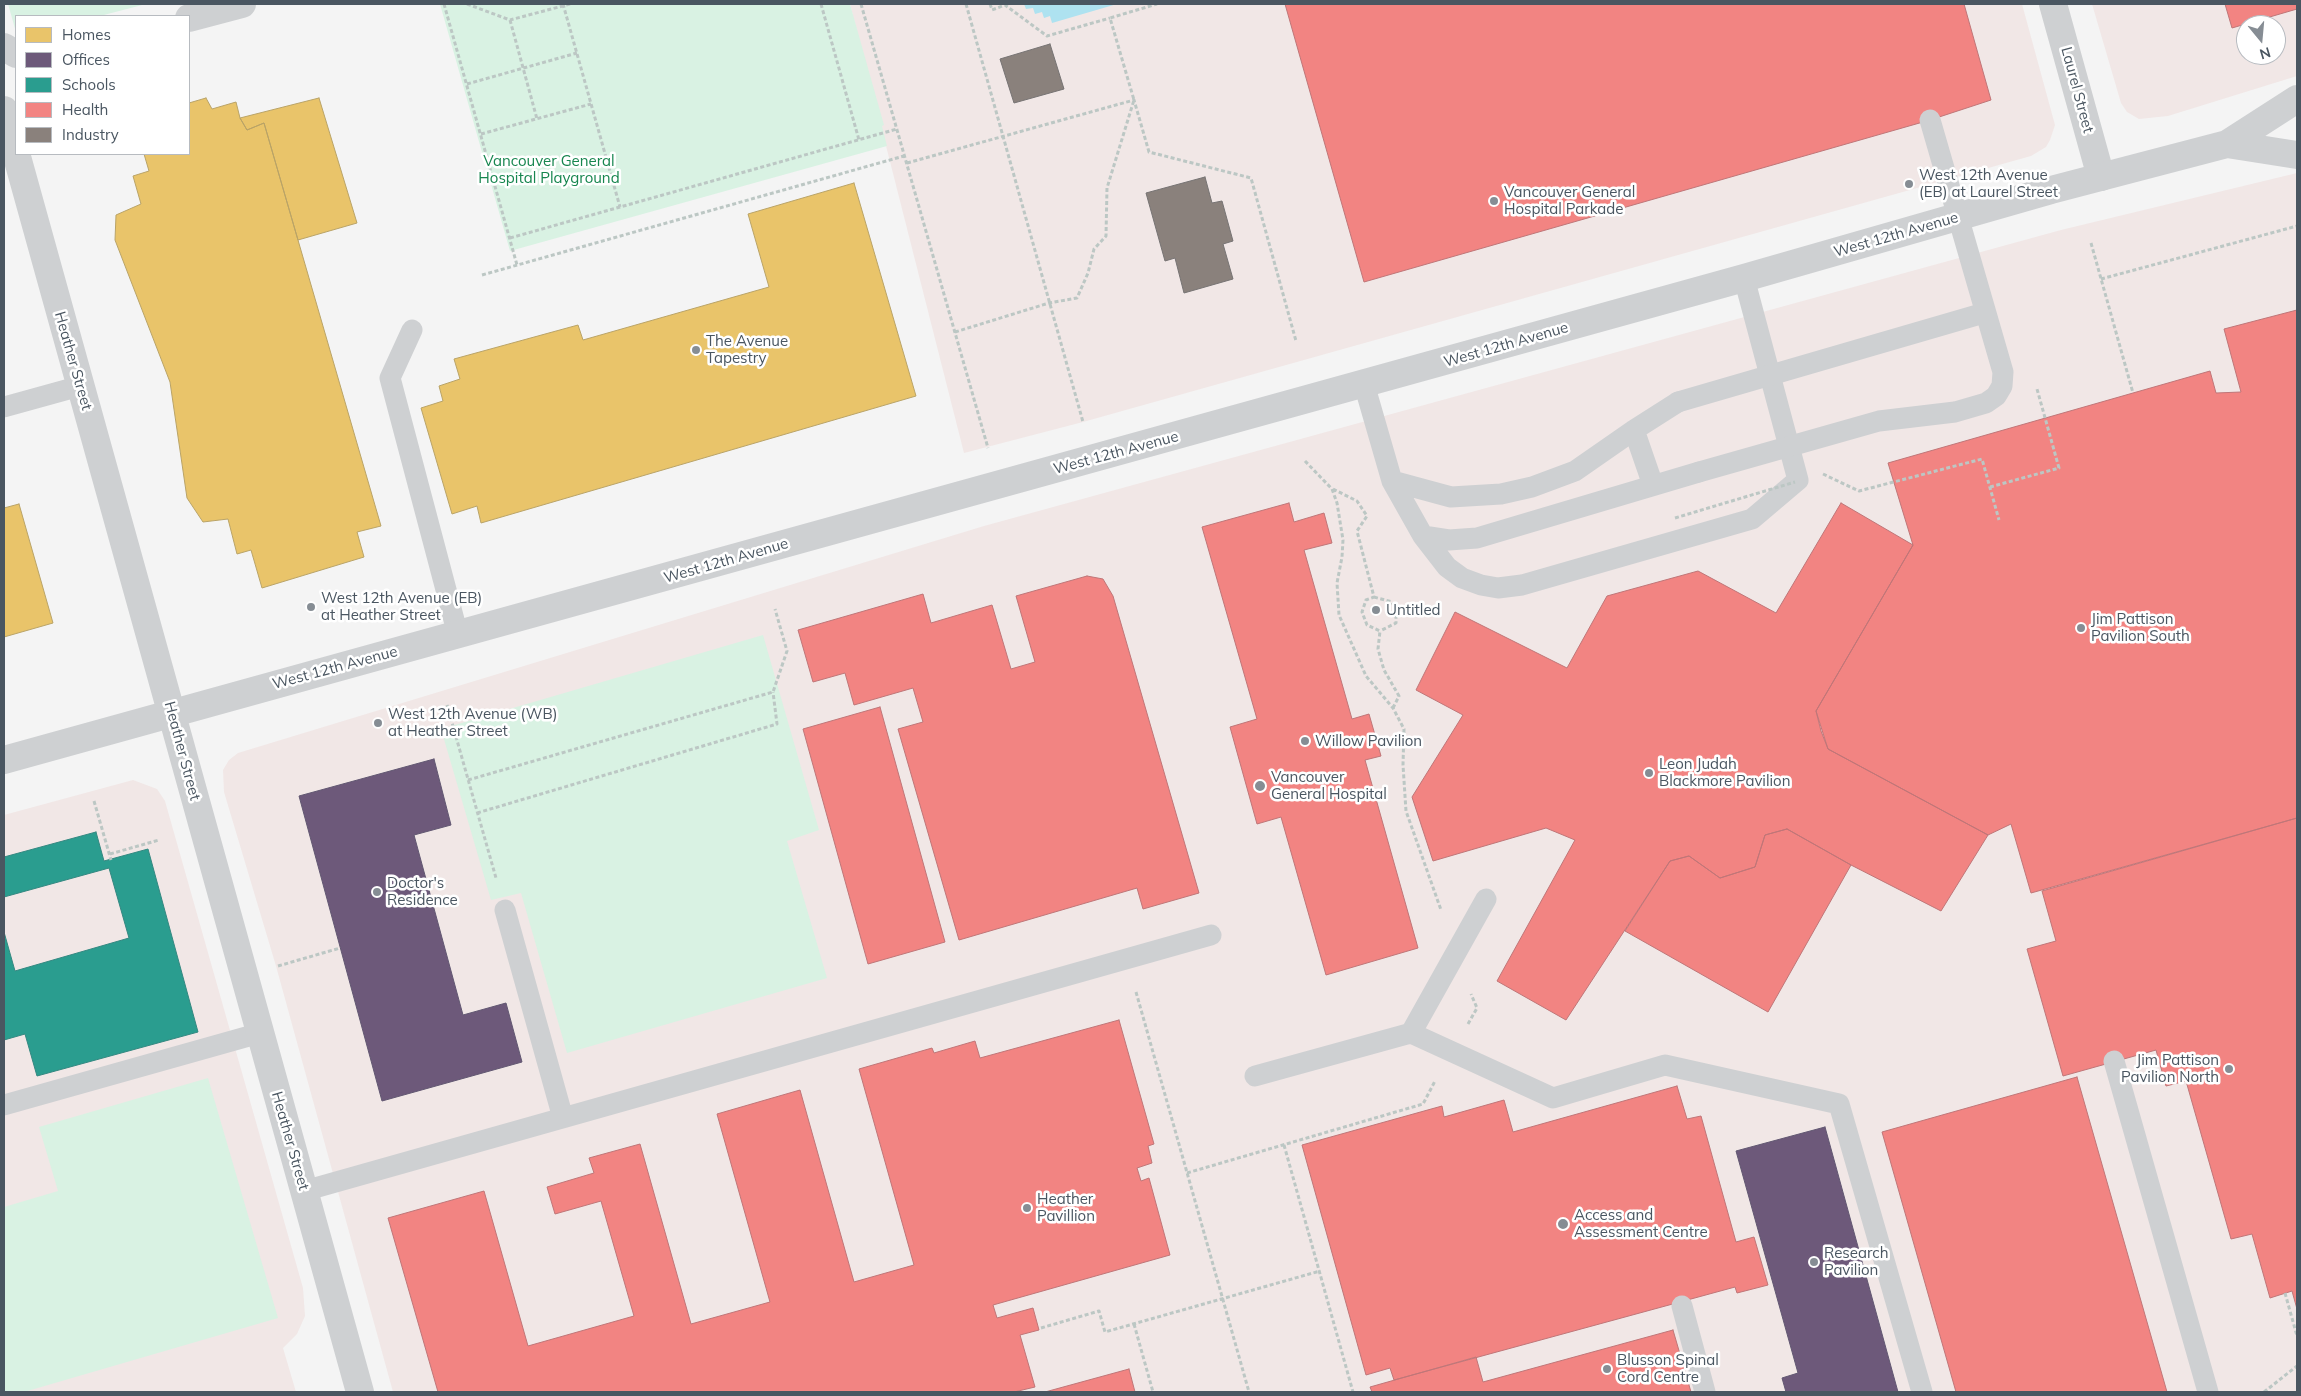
<!DOCTYPE html>
<html>
<head>
<meta charset="utf-8">
<style>
	body { margin:0 }
	#map { position:relative; width:2301px; height:1396px; overflow:hidden; background:#f4f4f4; font-family:Mulish,sans-serif }
	canvas { display:block }
	.frame { position:absolute; inset:0; border:5px solid #4a5661; pointer-events:none }
	.legend { position:absolute; left:15px; top:15px; width:175px; height:140px; box-sizing:border-box; background:#fff; border:1px solid #b7bbc0; margin:0; padding:6px 9px; list-style:none; font-size:15px; color:#4a5661 }
	.legend li { display:flex; align-items:center; gap:10px; height:25px }
	.legend b { width:25px; border:1px solid #b7bbc0 }
	.north { position:absolute; left:2236px; top:15px; width:50px; height:50px; box-sizing:border-box; background:#fff; border:1px solid #b7bbc0; border-radius:50%; rotate:163deg; font-size:14px; font-weight:700; line-height:20px; text-align:center; color:#4a5661 }
	.north::after { content:''; display:block; margin:auto; width:18px; height:22px; background:#868d94; clip-path:polygon(50% 0,100% 100%,50% 72%,0 100%) }
</style>
</head>
<body>
<div id="map">
<canvas width="2301" height="1396"></canvas>
<div class="frame"></div>
<ul class="legend">
<li><b style="height:14px;background:#e9c46a"></b>Homes</li>
<li><b style="height:14px;background:#6d597a"></b>Offices</li>
<li><b style="height:14px;background:#2a9d8f"></b>Schools</li>
<li><b style="height:14px;background:#f28482"></b>Health</li>
<li><b style="height:14px;background:#8a817c"></b>Industry</li>
</ul>
<div class="north">N</div>
</div>
<script>
const c = document.querySelector('canvas').getContext('2d');
c.lineJoin = 'round';
function fillPath(path, color) {
  c.fillStyle = color;
  c.fill(path, 'evenodd');
}
function shape(rows) {
  const path = new Path2D();
  for (const r of rows) {
    path.moveTo(r[0], r[1]);
    for (let i = 2; i < r.length; i += 2) path.lineTo(r[i], r[i + 1]);
  }
  return path;
}
function strokePath(path, color, width, dash) {
  c.strokeStyle = color;
  c.lineWidth = width;
  c.lineCap = dash ? 'butt' : 'round';
  c.setLineDash(dash || []);
  c.stroke(path);
}
function label(font, color, halo, rows, align = 'center') {
  c.font = font + ' Mulish,sans-serif';
  c.lineWidth = 5;
  c.setLineDash([]);
  c.textBaseline = 'middle';
  c.strokeStyle = halo;
  c.fillStyle = color;
  for (const [text, x, y, turn = 0] of rows) {
    c.save();
    c.translate(x, y);
    c.rotate((+turn || 0) * Math.PI / 180);
    c.textAlign = isNaN(turn) ? turn : align;
    if (halo) c.strokeText(text, 0, 0);
    c.fillText(text, 0, 0);
    c.restore();
  }
}
const medical = shape([
	[850,4,2022,4,2055,125,2050,140,2046,147,2031,156,1083,422,964,453],
	[2092,4,2297,4,2297,76,2168,116,2139,119,2127,112,2121,103],
	[2246,25,2276,25,2276,55,2246,55],
	[2297,173,2297,1392,393,1392,276,966,224,792,223,770,229,760,238,753,984,526,2061,230],
	[133,780,157,789,165,801,303,1288,305,1316,297,1334,283,1348,296,1392,4,1392,4,815]
]);
const green = shape([
	[8,4,146,4,100,16,16,16,16,32],
	[440,4,850,4,884,125,882,126,887,146,510,251],
	[763,635,819,830,787,841,827,978,567,1053,521,893,491,900,441,729],
	[208,1078,278,1318,24,1392,4,1392,4,1207,58,1191,39,1127]
]);
const water = shape([
	[1024,4,1117,4,1052,23,1050,16,1044,18,1042,12,1035,14,1033,8,1026,9]
]);
const homes = shape([
	[206,98,212,109,236,102,240,118,247,130,264,123,381,526,357,532,364,557,262,588,251,550,237,554,228,519,203,522,187,498,170,382,115,240,116,215,141,204,133,176,149,171,144,154,189,154,189,103,206,98],
	[319,98,357,223,298,240,264,123,247,130,240,118,319,98],
	[854,183,916,396,481,523,477,506,452,514,421,408,443,401,439,386,460,379,454,359,578,325,583,340,769,287,748,214,854,183],
	[19,504,53,623,4,637,4,508,19,504]
]);
const offices = shape([
	[434,759,451,825,414,835,463,1015,506,1003,522,1062,382,1101,299,796,434,759],
	[1825,1127,1898,1392,1786,1392,1782,1378,1798,1373,1736,1151,1825,1127]
]);
const schools = shape([
	[96,832,104,861,148,849,198,1032,37,1076,25,1034,4,1040,4,932,15,971,129,938,109,868,4,897,4,857,96,832]
]);
const health = shape([
	[1285,4,1964,4,1991,100,1930,120,1364,282,1285,4],
	[2225,4,2297,4,2297,9,2232,28,2225,4],
	[2297,310,2297,818,2031,893,2011,824,1988,835,1828,749,1816,711,1913,545,1888,463,2210,371,2216,393,2241,392,2224,329,2297,310],
	[1289,503,1294,522,1324,513,1332,543,1304,550,1352,719,1369,714,1381,756,1365,760,1418,948,1326,975,1281,817,1257,824,1230,727,1257,719,1202,527,1289,503],
	[1841,503,1913,545,1816,711,1821,731,1828,749,1988,835,1941,911,1851,865,1787,829,1765,835,1755,867,1720,878,1689,856,1670,861,1566,1020,1497,981,1575,840,1546,828,1433,861,1412,797,1463,715,1416,690,1455,612,1567,668,1607,596,1698,571,1776,613,1841,503],
	[1087,576,1103,579,1113,596,1199,893,1143,909,1137,888,959,940,898,729,923,722,913,688,854,705,845,673,813,682,798,630,923,594,931,623,992,605,1011,669,1035,662,1016,596,1087,576],
	[880,707,945,942,868,964,803,729,880,707],
	[2297,818,2297,1309,2292,1291,2270,1298,2252,1234,2231,1239,2186,1081,2166,1086,2156,1050,2063,1076,2027,949,2056,941,2042,891,2297,818],
	[1787,829,1851,865,1768,1012,1625,931,1670,861,1689,856,1720,878,1755,867,1765,835,1787,829],
	[1119,1020,1154,1144,1148,1146,1152,1163,1137,1168,1141,1181,1149,1178,1170,1255,993,1305,997,1318,1033,1308,1039,1330,1020,1335,1035,1387,1014,1392,438,1392,388,1218,484,1191,528,1346,634,1316,601,1201,555,1214,547,1187,594,1173,589,1158,640,1144,691,1324,770,1302,717,1114,800,1090,854,1282,914,1265,859,1069,932,1048,934,1053,975,1041,980,1058,1119,1020],
	[2077,1077,2167,1392,1956,1392,1882,1132,2077,1077],
	[1677,1086,1687,1119,1701,1116,1736,1242,1754,1237,1768,1285,1737,1293,1735,1287,1394,1380,1390,1368,1366,1375,1302,1145,1442,1106,1444,1117,1504,1100,1513,1132,1677,1086],
	[1673,1330,1691,1392,1372,1392,1370,1387,1476,1357,1483,1382,1673,1330],
	[1129,1369,1135,1392,1045,1392,1129,1369]
]);
const industry = shape([
	[1050,44,1064,89,1014,103,1000,59,1050,44],
	[1205,177,1212,203,1222,201,1233,241,1223,244,1233,279,1184,293,1175,258,1165,261,1146,193,1205,177]
]);
const path = shape([
	[444,4,517,265],
	[467,4,510,20,570,4],
	[563,4,620,207],
	[821,4,859,140],
	[861,4,988,448],
	[966,4,1083,422],
	[990,4,992,10,1005,5,1047,36,1110,18],
	[510,20,537,119],
	[467,84,577,53],
	[481,134,591,104],
	[907,163,1134,100,1149,152,1251,178,1296,341],
	[510,238,897,129],
	[2091,243,2133,393],
	[482,275,904,156],
	[2101,279,2297,226],
	[955,332,1049,303,1077,298,1088,273,1094,249,1106,236,1107,188,1134,100,1110,18,1157,4],
	[1305,461,1332,489,1337,503,1343,540,1342,557,1337,583,1339,615,1366,676,1393,708,1404,729,1403,765,1406,811,1441,910],
	[1333,489,1357,501,1367,516,1357,531,1374,597,1366,600,1362,612,1367,625,1380,631,1378,649,1384,670,1399,696,1393,708],
	[1374,597,1392,602,1396,610,1396,623,1380,631],
	[447,705,496,878],
	[468,780,773,692,787,651,775,609],
	[94,801,111,860],
	[477,813,777,724,773,692],
	[110,854,159,840],
	[278,966,340,948],
	[1136,992,1249,1392],
	[1468,1024,1477,1008,1471,994],
	[1284,1145,1353,1392],
	[1187,1173,1423,1104,1435,1081],
	[2285,1293,2297,1336],
	[1134,1324,1153,1392],
	[1041,1328,1099,1311,1105,1332,1320,1271],
	[2264,1392,2297,1366]
]);
const service = shape([
	[412,330,390,378,458,635],
	[1364,384,1392,481,1423,536,1449,540,1477,538,1699,472],
	[4,407,80,386],
	[1634,430,1653,485],
	[1392,481,1451,497,1501,494,1532,487,1575,471,1634,430,1678,402],
	[1423,536,1447,567,1462,578,1481,585,1498,588,1522,585,1752,519,1798,480,1744,278],
	[505,910,563,1118],
	[1411,1033,1486,899],
	[2114,1061,2208,1392],
	[1255,1076,1411,1033,1553,1098,1665,1065,1839,1104,1922,1392],
	[4,1105,260,1033],
	[304,1191,1211,935],
	[1682,1306,1705,1392]
]);
const minor = shape([
	[2053,4,2101,177],
	[189,18,242,4],
	[4,47,16,54],
	[4,110,360,1392]
]);
const tertiary = shape([
	[2227,144,2297,155],
	[4,760,1744,278,2051,190,2227,144,2297,99]
]);
const pathBridge = shape([
	[1823,474,1859,491,1982,459,1999,520],
	[1990,487,2059,468,2037,389],
	[1675,518,1795,482]
]);
const serviceBridge = shape([
	[1678,402,1984,313],
	[1699,472,1879,421,1955,412,1986,403,1996,396,2002,386,2003,372,1930,120]
]);
const markers = [
	[1909,184,5,"#868d94"],
	[1494,201,5,"#868d94"],
	[696,350,5,"#868d94"],
	[311,607,5,"#868d94"],
	[1376,610,5,"#868d94"],
	[2081,628,5,"#868d94"],
	[378,723,5,"#868d94"],
	[1305,741,5,"#868d94"],
	[1649,773,5,"#868d94"],
	[1260,786,6,"#868d94"],
	[377,892,5,"#868d94"],
	[2229,1069,5,"#868d94"],
	[1027,1208,5,"#868d94"],
	[1563,1224,6,"#868d94"],
	[1814,1262,5,"#868d94"],
	[1607,1369,5,"#868d94"]
];
const streetNames = [
	["Laurel Street",2077,90,75],
	["West 12th Avenue",1896,235,-16],
	["West 12th Avenue",1506,345,-16],
	["Heather Street",73,361,74],
	["West 12th Avenue",1116,453,-15],
	["West 12th Avenue",726,561,-16],
	["West 12th Avenue",335,668,-15],
	["Heather Street",182,751,75],
	["Heather Street",290,1141,74]
];
const parkNames = [
	["Vancouver General",549,161],
	["Hospital Playground",549,178]
];
const poiNames = [
	["West 12th Avenue",1919,175],
	["(EB) at Laurel Street",1919,192],
	["Vancouver General",1504,192],
	["Hospital Parkade",1504,209],
	["The Avenue",706,341],
	["Tapestry",706,358],
	["West 12th Avenue (EB)",321,598],
	["at Heather Street",321,615],
	["Untitled",1386,610],
	["Jim Pattison",2091,619],
	["Pavilion South",2091,636],
	["West 12th Avenue (WB)",388,714],
	["at Heather Street",388,731],
	["Willow Pavilion",1315,741],
	["Leon Judah",1659,764],
	["Blackmore Pavilion",1659,781],
	["Vancouver",1271,777],
	["General Hospital",1271,794],
	["Doctor's",387,883],
	["Residence",387,900],
	["Jim Pattison",2219,1060,"right"],
	["Pavilion North",2219,1077,"right"],
	["Heather",1037,1199],
	["Pavillion",1037,1216],
	["Access and",1574,1215],
	["Assessment Centre",1574,1232],
	["Research",1824,1253],
	["Pavilion",1824,1270],
	["Blusson Spinal",1617,1360],
	["Cord Centre",1617,1377]
];
fillPath(medical, '#f1e7e6');
fillPath(green, '#d9f2e3');
fillPath(water, '#aee2f0');
fillPath(homes, '#e9c46a');
strokePath(homes, '#b9a367', 1);
fillPath(offices, '#6d597a');
strokePath(offices, '#625872', 1);
fillPath(schools, '#2a9d8f');
strokePath(schools, '#348881', 1);
fillPath(health, '#f28482');
strokePath(health, '#c07678', 1);
fillPath(industry, '#8a817c');
strokePath(industry, '#777474', 1);
strokePath(path, '#bcc7c4', 3, [4, 2.5]);
strokePath(service, '#ced0d2', 21);
strokePath(minor, '#ced0d2', 28);
strokePath(tertiary, '#ced0d2', 28);
strokePath(pathBridge, '#bcc7c4', 3, [4, 2.5]);
strokePath(serviceBridge, '#ced0d2', 21);
for (const [x, y, r, color] of markers) {
  const dot = new Path2D();
  dot.arc(x, y, r, 0, 2 * Math.PI);
  c.fillStyle = color;
  c.fill(dot);
  strokePath(dot, '#fff', 2);
}
label('15px', '#4a5661', '#fff', streetNames);
label('15px', '#17864f', '#fff', parkNames);
label('15px', '#4a5661', '#fff', poiNames, 'left');
</script>
</body>
</html>
